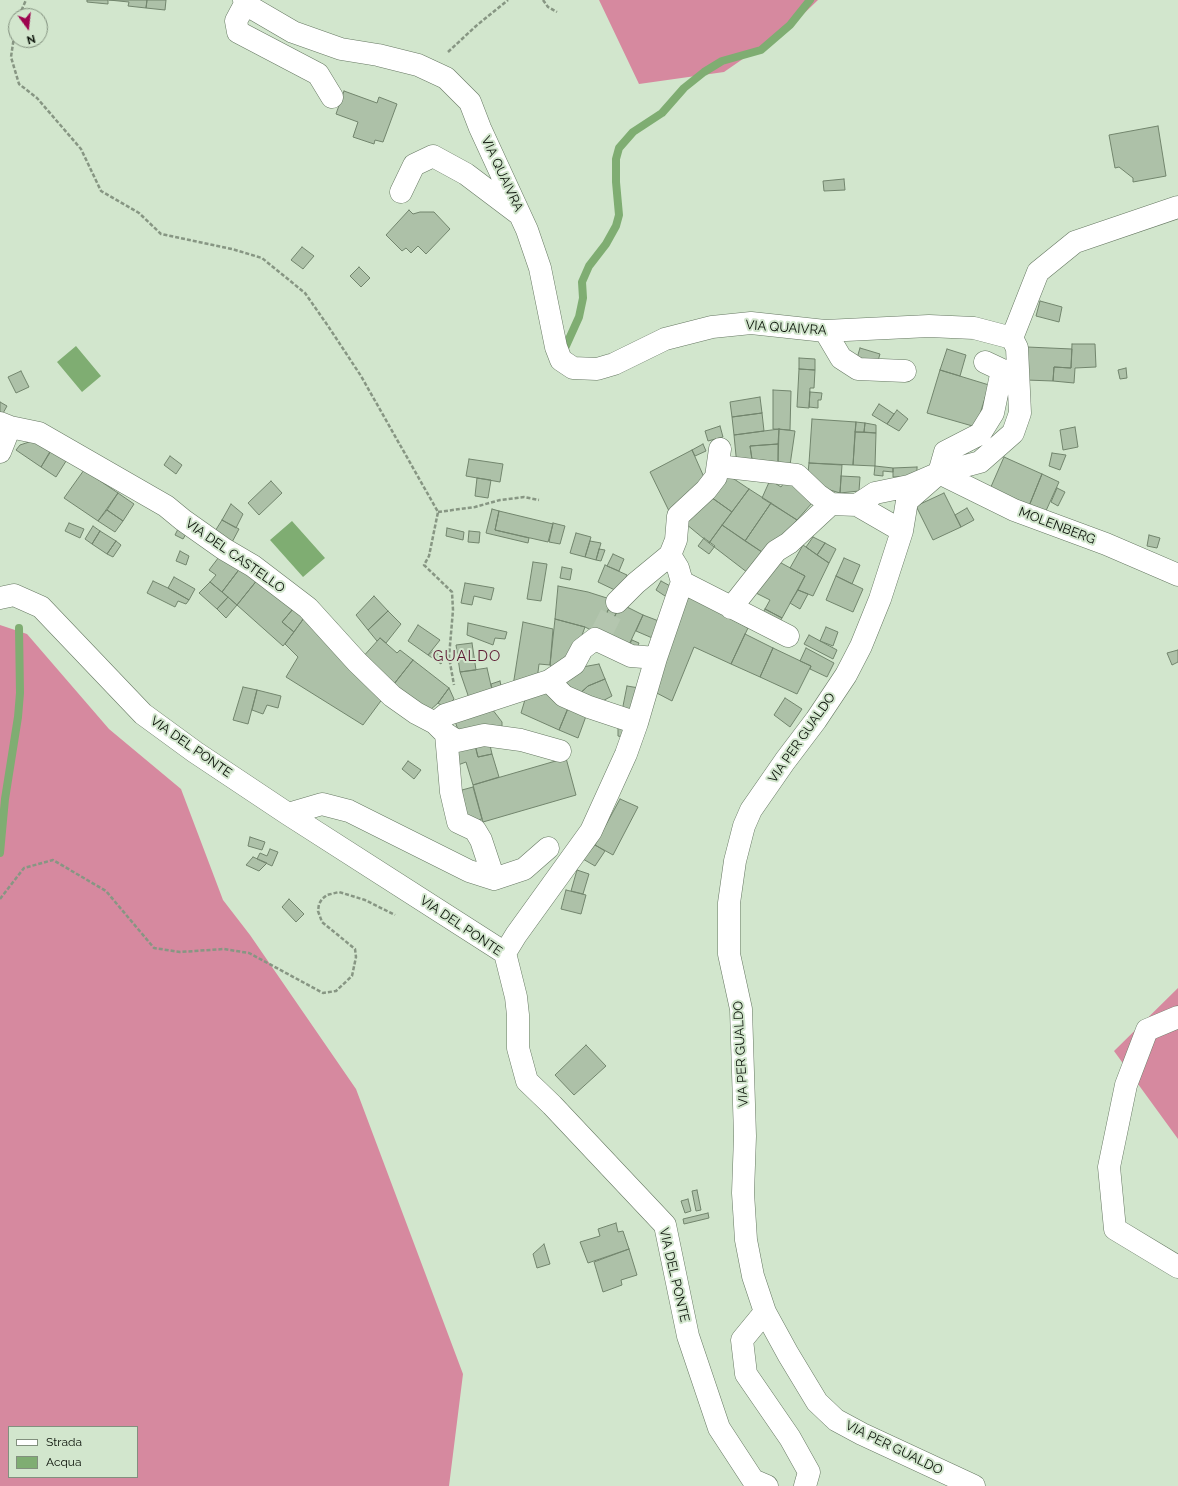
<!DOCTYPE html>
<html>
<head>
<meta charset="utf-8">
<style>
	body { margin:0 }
	#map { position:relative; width:1178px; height:1486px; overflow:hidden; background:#d2e6cd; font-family:Raleway,sans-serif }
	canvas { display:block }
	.legend { position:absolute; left:8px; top:1426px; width:130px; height:52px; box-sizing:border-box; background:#d2e6cd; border:1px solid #82907e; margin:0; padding:5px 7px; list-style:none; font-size:12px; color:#091007 }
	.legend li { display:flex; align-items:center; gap:8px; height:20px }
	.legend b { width:20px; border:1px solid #82907e }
	.north { position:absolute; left:8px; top:8px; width:40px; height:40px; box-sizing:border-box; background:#d2e6cd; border:1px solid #82907e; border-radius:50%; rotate:165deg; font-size:11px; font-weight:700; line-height:16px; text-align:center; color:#091007 }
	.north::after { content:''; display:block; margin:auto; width:14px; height:18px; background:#9d044f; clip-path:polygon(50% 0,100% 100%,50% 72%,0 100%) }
</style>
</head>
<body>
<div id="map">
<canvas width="1178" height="1486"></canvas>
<ul class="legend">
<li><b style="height:5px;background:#fff"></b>Strada</li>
<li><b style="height:11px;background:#7fad72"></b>Acqua</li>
</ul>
<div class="north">N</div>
</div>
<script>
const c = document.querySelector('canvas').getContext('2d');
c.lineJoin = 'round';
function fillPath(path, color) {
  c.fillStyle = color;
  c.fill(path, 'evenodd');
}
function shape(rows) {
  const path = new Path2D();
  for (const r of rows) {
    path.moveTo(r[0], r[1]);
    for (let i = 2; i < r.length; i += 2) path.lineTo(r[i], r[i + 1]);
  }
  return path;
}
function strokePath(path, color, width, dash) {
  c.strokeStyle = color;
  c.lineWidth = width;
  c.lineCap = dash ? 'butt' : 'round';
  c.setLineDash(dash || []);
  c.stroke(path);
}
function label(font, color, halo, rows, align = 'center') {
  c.font = font + ' Raleway,sans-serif';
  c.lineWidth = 4;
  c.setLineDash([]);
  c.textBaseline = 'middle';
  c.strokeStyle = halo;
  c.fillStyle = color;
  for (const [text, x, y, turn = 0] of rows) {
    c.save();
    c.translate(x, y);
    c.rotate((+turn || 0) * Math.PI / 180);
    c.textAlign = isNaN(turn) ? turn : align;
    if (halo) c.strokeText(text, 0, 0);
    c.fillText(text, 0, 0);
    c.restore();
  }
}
const forest = shape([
	[599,0,818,0,792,25,724,72,639,84],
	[0,625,27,634,109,729,181,789,223,900,250,935,356,1089,463,1374,449,1486,0,1486],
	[9,1427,137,1427,137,1477,9,1477],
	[1178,988,1178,1139,1114,1051]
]);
const water = shape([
	[76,346,101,376,82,392,57,362],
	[292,521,325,558,303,577,270,540]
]);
const stream = shape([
	[565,348,579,317,583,298,582,282,589,266,606,244,616,226,619,215,616,182,616,159,619,148,633,132,662,113,684,88,704,72,722,61,761,50,790,25,810,0],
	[0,853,5,799,18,717,20,693,19,628]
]);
const building = shape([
	[87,0,108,0,108,4,87,2,87,0],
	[109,0,147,0,146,8,128,6,129,2,109,0],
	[147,0,166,0,165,10,146,8,147,0],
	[344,91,377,103,379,97,397,104,383,142,375,140,374,144,353,137,358,122,336,114,344,91],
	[1158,126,1166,176,1133,182,1133,178,1119,167,1115,168,1109,135,1158,126],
	[844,179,845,190,824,191,823,181,844,179],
	[409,210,413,214,420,212,434,212,450,229,426,254,418,246,411,253,406,248,402,251,386,235,409,210],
	[302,247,314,256,303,269,291,260,302,247],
	[359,267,370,278,361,287,350,276,359,267],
	[1040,301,1062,307,1059,322,1036,316,1040,301],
	[1072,344,1095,344,1096,367,1075,368,1074,383,1053,381,1054,367,1071,368,1072,344],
	[1027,347,1072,349,1071,368,1054,367,1053,381,1026,380,1027,347],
	[860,348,880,354,877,364,857,358,860,348],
	[947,349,966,355,960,376,940,370,947,349],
	[799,358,815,359,815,370,799,369,799,358],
	[1126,368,1127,378,1120,379,1118,370,1126,368],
	[799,369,815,370,814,388,810,388,809,408,797,407,799,369],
	[940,370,989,385,976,427,927,413,940,370],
	[21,371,29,387,16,393,8,377,21,371],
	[773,390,791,391,790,430,773,429,773,390],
	[810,392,822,393,821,400,818,400,818,408,809,407,810,392],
	[760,397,762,413,732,417,730,402,760,397],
	[0,402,7,406,2,415,0,414,0,402],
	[879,404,894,414,887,424,872,415,879,404],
	[897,410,908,419,899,431,887,424,897,410],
	[762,413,764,431,734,435,732,417,762,413],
	[812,419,856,422,853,465,809,463,812,419],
	[856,422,865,423,864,432,855,432,856,422],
	[865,423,876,425,876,433,864,432,865,423],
	[720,426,723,437,708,441,705,431,720,426],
	[1075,427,1078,447,1063,450,1060,430,1075,427],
	[779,429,795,431,790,465,778,465,779,429],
	[779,429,778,444,750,446,753,466,737,466,734,435,779,429],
	[855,432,876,433,875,466,853,465,855,432],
	[32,441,51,451,41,467,16,450,20,445,32,441],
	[703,444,706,451,695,456,692,450,703,444],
	[778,444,778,465,753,466,750,446,778,444],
	[52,448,68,458,56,477,41,467,52,448],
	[692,450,707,484,669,511,650,472,692,450],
	[1052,453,1066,455,1060,470,1049,466,1052,453],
	[170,456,182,465,176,474,164,465,170,456],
	[1004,457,1042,474,1029,506,990,489,1004,457],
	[469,459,503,464,500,482,466,476,469,459],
	[809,463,842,465,840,493,807,483,809,463],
	[875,466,893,468,893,472,883,471,883,476,874,475,875,466],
	[917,467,917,476,893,477,893,468,917,467],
	[84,470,118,493,98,521,64,498,84,470],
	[725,473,749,489,732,512,708,495,725,473],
	[1042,474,1059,482,1045,513,1029,506,1042,474],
	[841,476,860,477,859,491,840,493,841,476],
	[477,478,491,480,488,498,475,496,477,478],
	[787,479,812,503,797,520,762,498,770,480,781,487,787,479],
	[271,481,282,493,259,515,248,503,271,481],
	[1057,488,1065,492,1058,506,1051,502,1057,488],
	[749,489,771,503,745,541,722,525,749,489],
	[118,493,134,504,123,521,107,510,118,493],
	[944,493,961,527,933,540,916,506,944,493],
	[708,495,732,512,709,543,686,524,708,495],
	[771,503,797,520,768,556,745,541,771,503],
	[231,504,243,514,236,528,222,520,231,504],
	[967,508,974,520,961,527,955,515,967,508],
	[492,509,499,511,495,530,529,538,528,543,486,533,492,509],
	[107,510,123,521,115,532,98,521,107,510],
	[499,511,553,524,548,542,495,530,499,511],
	[222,520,239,529,230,546,212,536,222,520],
	[69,523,84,529,80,538,65,531,69,523],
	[553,523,565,526,560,544,549,542,553,523],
	[722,525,768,556,752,576,709,543,722,525],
	[93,526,100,531,92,544,85,539,93,526],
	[447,528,464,532,463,540,446,536,447,528],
	[178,529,186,534,183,539,175,535,178,529],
	[100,531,116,541,107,554,92,544,100,531],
	[469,531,480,532,479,543,468,542,469,531],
	[576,533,591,537,585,557,570,553,576,533],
	[1149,535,1160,538,1157,548,1147,546,1149,535],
	[813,537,825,543,817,555,806,547,813,537],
	[704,538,715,546,709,554,698,546,704,538],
	[116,541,121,545,113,557,107,554,116,541],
	[590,541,601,543,596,560,585,557,590,541],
	[825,543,836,549,829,563,817,555,825,543],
	[803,545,829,563,813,596,798,590,805,576,790,568,803,545],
	[599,549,605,550,601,561,596,560,599,549],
	[180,551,189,556,186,565,176,561,180,551],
	[222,553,241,567,222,592,210,582,216,575,209,570,222,553],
	[613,554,624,559,619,571,607,566,613,554],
	[772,558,805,576,782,618,765,609,770,600,754,592,772,558],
	[844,558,860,565,852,584,836,576,844,558],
	[533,562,547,564,541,601,527,599,533,562],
	[605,565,627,575,619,592,598,582,605,565],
	[241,567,258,579,237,605,222,592,241,567],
	[562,567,572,569,570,580,560,578,562,567],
	[836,576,863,589,853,612,826,600,836,576],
	[174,577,195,589,189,600,168,588,174,577],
	[258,579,293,609,282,622,294,632,283,646,237,605,258,579],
	[153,581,168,588,189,600,186,604,178,601,175,607,147,593,153,581],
	[661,581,674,588,668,598,656,590,661,581],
	[210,582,228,597,217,609,199,593,210,582],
	[465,583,494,588,491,600,474,596,472,605,461,603,465,583],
	[558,586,588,592,613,600,597,633,585,627,555,619,558,586],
	[798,590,808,594,800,609,790,603,798,590],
	[687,595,748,628,731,664,694,647,672,701,651,690,687,595],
	[374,596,388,611,368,630,356,615,374,596],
	[228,597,237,605,226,618,217,609,228,597],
	[613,600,621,604,604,637,597,633,613,600],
	[621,604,643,615,627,649,604,637,621,604],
	[293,609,304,618,294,632,282,622,293,609],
	[765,609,782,618,777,626,760,619,765,609],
	[388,611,401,624,386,643,380,638,377,641,368,630,388,611],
	[643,615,664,623,657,640,636,631,643,615],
	[304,618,386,694,363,725,286,677,298,657,285,644,304,618],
	[555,619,585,627,581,638,555,672,550,665,555,619],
	[523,622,553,629,550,665,539,664,537,680,513,686,523,622],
	[468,623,507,632,505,639,495,638,493,645,467,635,468,623],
	[418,625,440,640,428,655,408,641,418,625],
	[826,627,838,632,833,646,820,641,826,627],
	[745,634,773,648,760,677,731,664,745,634],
	[809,635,837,650,833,659,804,644,809,635],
	[380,638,397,653,400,650,413,660,390,689,361,659,380,638],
	[632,640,639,643,635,652,627,649,632,640],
	[472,643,476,670,460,672,456,645,472,643],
	[773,648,811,666,797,694,760,677,773,648],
	[806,648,834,663,827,677,810,669,811,666,800,661,806,648],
	[1178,650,1178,662,1172,665,1167,653,1178,650],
	[433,651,444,658,441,664,428,655,433,651],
	[413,660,449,688,438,703,429,711,390,689,413,660],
	[599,664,605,679,588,686,575,698,560,678,577,668,599,664],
	[487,668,493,694,470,701,460,672,487,668],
	[605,679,612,696,593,706,575,698,588,686,605,679],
	[500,681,502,691,493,694,491,684,500,681],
	[627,686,639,688,634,714,622,711,627,686],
	[243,687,257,690,248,724,233,720,243,687],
	[449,688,454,699,445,708,438,703,449,688],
	[538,689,571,701,559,730,521,713,527,693,538,689],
	[257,690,281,696,278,708,267,705,263,714,252,710,257,690],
	[785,698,802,709,790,727,774,715,785,698],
	[571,701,589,708,578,738,559,730,571,701],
	[489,705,502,722,502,729,460,735,453,716,489,705],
	[618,724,630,727,627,738,618,736,618,724],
	[489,741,492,754,478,757,475,745,489,741],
	[475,745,478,757,492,754,499,777,473,785,466,762,458,765,454,750,475,745],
	[566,758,576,795,483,822,473,785,566,758],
	[408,761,421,770,414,779,402,769,408,761],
	[473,787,482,819,473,821,456,802,459,793,462,790,473,787],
	[620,799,638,807,613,855,595,845,620,799],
	[250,837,265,842,262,850,248,846,250,837],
	[595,845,605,851,595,866,583,859,595,845],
	[270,849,278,852,272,866,257,859,260,853,267,856,270,849],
	[253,857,267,863,259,871,246,865,253,857],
	[577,870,589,874,583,894,571,891,577,870],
	[566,890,586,895,581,914,561,909,566,890],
	[289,899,304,914,296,922,282,907,289,899],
	[586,1045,606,1066,574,1095,555,1075,586,1045],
	[697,1190,701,1210,696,1211,692,1191,697,1190],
	[688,1199,691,1211,685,1213,681,1201,688,1199],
	[708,1213,709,1218,684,1224,683,1219,708,1213],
	[616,1223,618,1232,623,1231,629,1249,588,1263,580,1242,600,1236,598,1229,616,1223],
	[544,1244,550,1264,537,1268,533,1254,544,1244],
	[629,1249,637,1275,621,1280,622,1285,603,1292,594,1262,629,1249]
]);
const minorTunnel = shape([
	[601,634,617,602]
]);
const path = shape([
	[543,0,548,7,557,12],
	[19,16,26,0],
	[16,23,11,57,19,84,37,98,81,149,101,191,139,213,161,234,232,249,262,258,305,293,328,326,361,376,438,512,429,556,424,565,452,592,453,610,449,657,454,685],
	[448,52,476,26,508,0],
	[438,512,475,507,500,500,524,497,539,500],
	[0,899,24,868,53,860,106,891,154,948,180,952,224,949,249,953,323,993,336,991,352,976,356,957,355,949,322,922,318,911,319,904,322,899,327,895,339,892,365,900,395,915]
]);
const minor = shape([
	[244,0,245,4,293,32,341,49,378,55,418,65,446,78,470,102,480,128,527,230,540,268,556,347,561,360,573,368,597,369,614,364,665,339,712,327,751,323,825,331,929,326,974,328,1012,338,1017,348,1020,413,1013,433,980,462,939,473,909,486,875,493,857,505],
	[245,4,236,21,238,32,318,74,332,97],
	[401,192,414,165,433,156,466,174,519,214],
	[825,331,841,358,858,369,905,371],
	[1012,338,1038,272,1075,242,1178,207],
	[0,423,10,427,39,433,166,506,183,520,224,549,253,566,308,608,357,662,392,696,416,713,435,723,446,734,457,741,484,735,521,740,560,751],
	[0,452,10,427],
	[718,466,797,475,818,495,831,504,857,505,902,531],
	[939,473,1014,510,1106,544,1178,575],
	[682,582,788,636],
	[0,598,14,595,41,607,143,714,195,752,288,814,505,953,516,997,518,1015,518,1048,527,1081,552,1105,665,1225,688,1336,719,1428,753,1480,767,1486],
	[617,602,636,583,670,555,676,540,678,516,706,490,716,477,720,449],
	[731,608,776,551,789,543,831,504],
	[549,681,564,696,589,707,637,723],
	[435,723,445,715,549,681,574,664,582,649,595,639,631,656,656,658],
	[446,734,451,792,458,822,475,830,481,840,494,879],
	[288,814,322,804,349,811,469,871,494,879,524,869,548,848],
	[505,953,516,935,591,831,626,754,637,723,656,658,682,582,678,568,670,555],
	[1178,1017,1147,1030,1126,1085,1109,1167,1115,1229,1178,1267],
	[765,1312,742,1340,746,1374,790,1438,809,1472,805,1486],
	[974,1486,862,1434,836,1420,817,1402,788,1354,765,1312,753,1276,746,1240,743,1193,745,1136,741,1009,729,954,729,903,735,861,744,826,751,810,785,761,816,720,846,675,861,646,880,599,902,531,907,501,939,473,945,452,980,434,993,413,1002,370,985,362]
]);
const streetNames = [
	["VIA QUAIVRA",502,174,65],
	["VIA QUAIVRA",786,328,4],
	["MOLENBERG",1057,526,21],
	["VIA DEL CASTELLO",235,556,35],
	["VIA PER GUALDO",802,738,-55],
	["VIA DEL PONTE",191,747,35],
	["VIA DEL PONTE",461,926,34],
	["VIA PER GUALDO",741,1054,-93],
	["VIA DEL PONTE",674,1275,77],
	["VIA PER GUALDO",894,1448,26]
];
const quarterNames = [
	["GUALDO",467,656]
];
fillPath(forest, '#d6899f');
fillPath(water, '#7fad72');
strokePath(stream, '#7fad72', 8);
fillPath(building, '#adc1a8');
strokePath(building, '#72856d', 1);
strokePath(minorTunnel, '#b4c6af', 22, [22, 11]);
strokePath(minor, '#667862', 23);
strokePath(path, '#879683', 2.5, [4, 2]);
strokePath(minor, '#fff', 22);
label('13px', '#091007', '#d2e6cd', streetNames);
c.letterSpacing = '1px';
label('15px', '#5c1932', '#d2e6cd', quarterNames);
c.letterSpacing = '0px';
</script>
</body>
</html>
